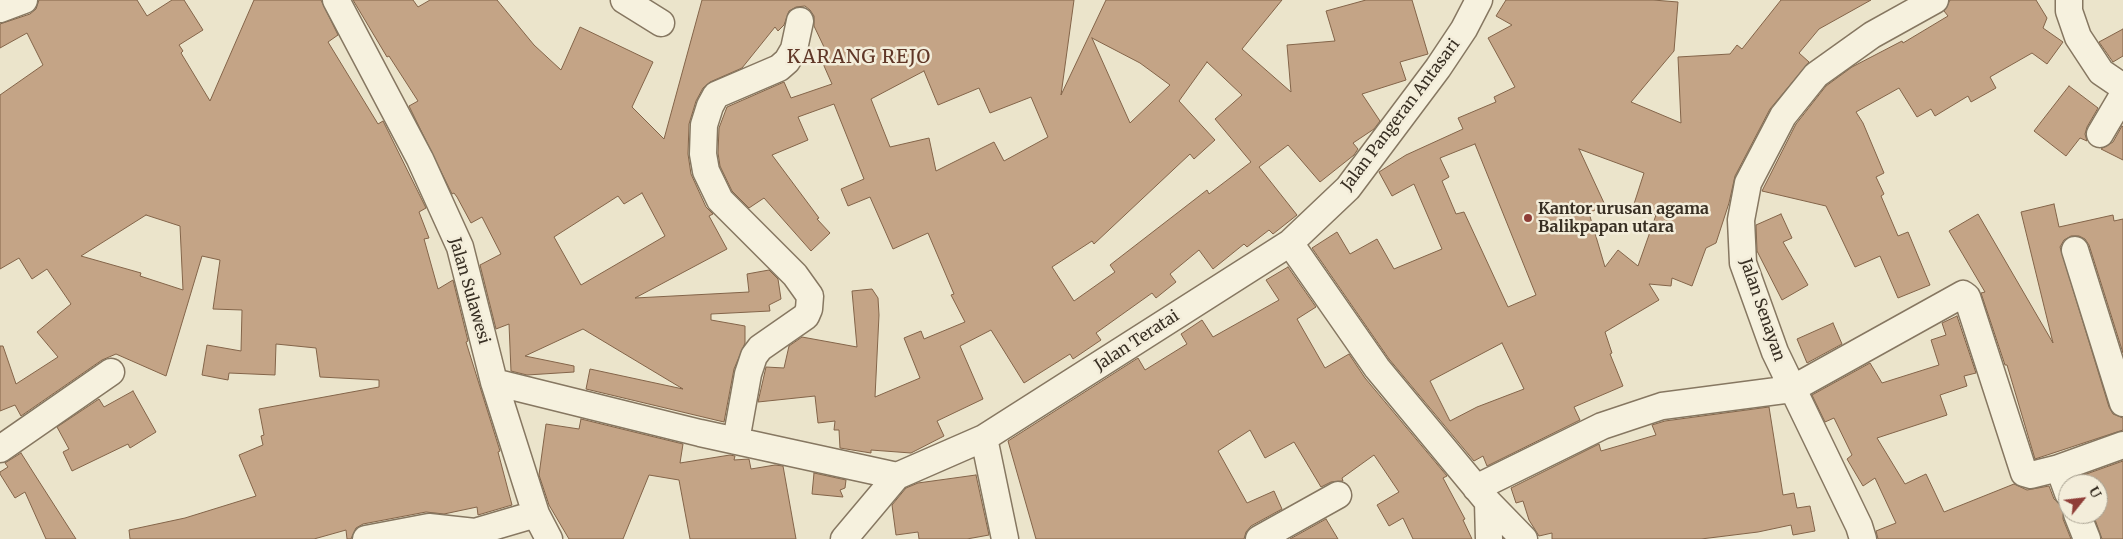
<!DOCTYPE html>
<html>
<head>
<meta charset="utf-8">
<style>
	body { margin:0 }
	#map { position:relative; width:2123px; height:539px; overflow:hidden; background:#ebe4cb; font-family:Merriweather,serif }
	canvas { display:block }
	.north { position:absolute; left:2058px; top:474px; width:50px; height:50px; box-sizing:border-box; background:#f3edda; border:1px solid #a8a191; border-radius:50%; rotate:61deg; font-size:14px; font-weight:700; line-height:20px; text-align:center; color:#382f23 }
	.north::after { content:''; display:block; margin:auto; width:18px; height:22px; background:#8f3d37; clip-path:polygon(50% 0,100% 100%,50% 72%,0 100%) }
</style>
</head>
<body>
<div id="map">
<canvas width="2123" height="539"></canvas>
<div class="north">U</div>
</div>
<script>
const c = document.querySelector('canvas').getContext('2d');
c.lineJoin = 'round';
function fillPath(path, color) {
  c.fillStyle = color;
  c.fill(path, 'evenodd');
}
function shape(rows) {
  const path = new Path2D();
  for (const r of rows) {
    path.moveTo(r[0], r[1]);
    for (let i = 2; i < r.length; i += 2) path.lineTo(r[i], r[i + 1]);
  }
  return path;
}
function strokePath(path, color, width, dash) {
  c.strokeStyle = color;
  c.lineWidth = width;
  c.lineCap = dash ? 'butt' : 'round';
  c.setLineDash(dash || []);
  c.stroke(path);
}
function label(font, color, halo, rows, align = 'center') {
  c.font = font + ' Merriweather,serif';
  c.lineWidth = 5;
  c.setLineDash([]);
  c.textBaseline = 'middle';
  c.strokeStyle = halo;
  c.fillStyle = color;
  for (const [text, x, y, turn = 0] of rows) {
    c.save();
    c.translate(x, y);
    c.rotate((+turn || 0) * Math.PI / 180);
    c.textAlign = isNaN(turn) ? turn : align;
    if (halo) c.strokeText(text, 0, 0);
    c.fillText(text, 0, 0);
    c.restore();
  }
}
const building = shape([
	[39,0,137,0,147,16,172,0,184,0,203,30,179,45,183,51,181,53,210,101,254,0,321,0,338,35,328,42,378,124,383,121,426,208,419,212,429,238,424,239,438,289,453,280,468,341,466,342,500,451,498,452,512,505,478,515,477,507,444,514,426,512,363,524,356,528,351,539,347,539,346,530,314,539,130,539,129,530,185,518,256,496,239,455,263,445,261,436,264,435,259,409,379,387,379,380,320,377,316,348,276,344,275,375,229,373,228,380,202,375,207,345,241,351,242,310,213,309,220,260,202,256,166,376,116,354,102,360,21,416,15,405,0,411,0,346,3,346,16,384,58,357,37,332,71,304,47,269,32,279,19,258,0,269,0,95,43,65,27,33,0,48,0,24,30,14,36,9,39,0],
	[146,215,180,226,183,290,140,276,141,273,81,256,146,215],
	[353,0,413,0,418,7,430,0,497,0,534,45,561,70,580,27,653,62,632,107,664,139,702,0,1074,0,1061,95,1106,0,1282,0,1242,49,1291,92,1287,45,1335,41,1326,11,1366,0,1412,0,1428,54,1400,62,1406,80,1362,94,1380,121,1374,129,1353,143,1358,149,1354,155,1320,182,1288,145,1259,167,1297,215,1273,234,1269,230,1247,247,1244,244,1213,269,1199,250,1170,274,1176,282,1156,298,1152,293,1096,333,1101,340,1073,359,1070,354,1024,383,991,330,960,346,983,399,937,421,944,436,911,453,871,450,871,453,840,448,839,430,834,430,835,421,818,423,815,396,758,402,766,367,784,368,789,346,802,337,857,347,852,291,872,289,878,298,879,315,875,397,920,378,904,338,921,331,924,339,965,322,951,295,954,294,928,233,893,249,870,197,848,206,841,189,864,179,834,104,798,117,808,140,772,155,819,218,817,219,830,233,811,251,764,198,749,208,732,191,720,166,718,153,719,128,727,107,784,82,791,98,832,84,817,50,824,47,814,26,814,16,810,10,805,6,796,7,789,11,784,25,778,31,775,27,742,68,710,82,703,88,696,101,689,124,688,154,691,174,706,207,713,214,709,216,727,249,635,298,749,292,747,274,769,270,778,279,781,299,769,305,770,311,711,314,711,320,745,326,745,343,734,369,724,422,586,389,590,369,683,389,583,329,525,356,574,366,574,372,527,375,511,371,509,324,496,329,480,265,501,254,482,217,471,223,457,197,454,193,452,194,409,106,418,101,389,56,387,57,353,0],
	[1092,38,1140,63,1170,85,1130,123,1092,38],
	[1207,62,1242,95,1215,119,1251,162,1209,194,1207,190,1110,265,1115,272,1074,301,1052,267,1092,241,1094,244,1190,154,1194,159,1215,140,1179,101,1207,62],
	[924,71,938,105,979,88,990,113,1031,97,1048,137,1004,161,994,142,936,171,929,138,890,147,871,99,924,71],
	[642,193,665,236,581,285,554,237,618,196,624,204,642,193],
	[1506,0,1653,0,1678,2,1674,51,1631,102,1681,123,1678,57,1730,54,1737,45,1742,49,1781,0,1871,0,1819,29,1799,53,1809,62,1770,109,1735,176,1729,203,1716,243,1706,248,1692,286,1672,278,1671,286,1649,284,1659,300,1605,332,1612,353,1610,354,1623,386,1574,407,1580,420,1487,466,1483,456,1474,461,1389,359,1312,248,1337,232,1350,254,1377,239,1394,269,1442,249,1414,184,1392,196,1379,172,1406,155,1463,129,1458,118,1496,102,1494,97,1515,87,1488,38,1512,25,1496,16,1506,0],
	[1475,144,1536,295,1508,307,1464,212,1456,214,1442,181,1449,177,1440,158,1475,144],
	[1579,149,1644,173,1633,207,1656,215,1638,266,1618,250,1605,267,1589,213,1605,205,1579,149],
	[1502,343,1524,389,1477,407,1450,421,1430,381,1502,343],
	[1950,0,2036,0,2047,18,2043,28,2063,42,2047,64,2032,53,1990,77,1996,88,1971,102,1968,96,1935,116,1931,109,1917,117,1899,88,1856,112,1863,123,1884,173,1876,177,1884,194,1881,196,1898,236,1908,232,1930,285,1898,298,1880,256,1855,267,1826,206,1762,191,1796,124,1826,86,1852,67,1902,41,1903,43,1948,16,1944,11,1950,0],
	[2123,29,2123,56,2113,62,2099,42,2123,29],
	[2069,86,2098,108,2087,127,2085,134,2087,141,2080,138,2066,156,2034,131,2069,86],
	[2122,126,2123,127,2123,160,2101,149,2113,142,2122,126],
	[2054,204,2059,227,2113,215,2114,221,2123,219,2123,353,2089,245,2085,239,2079,236,2071,236,2064,240,2060,247,2109,407,2113,414,2123,418,2123,430,2035,459,2007,365,2005,365,1981,293,1985,292,1949,231,1978,214,2053,343,2021,212,2054,204],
	[1781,214,1792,238,1783,242,1808,285,1782,300,1757,251,1756,225,1781,214],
	[1288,267,1316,307,1297,319,1325,368,1349,354,1365,378,1447,476,1443,478,1465,519,1463,520,1472,539,1413,539,1403,518,1389,526,1377,505,1399,492,1374,455,1342,478,1343,481,1331,482,1321,487,1294,442,1265,458,1250,430,1218,451,1247,503,1274,491,1282,509,1251,526,1246,532,1244,539,1036,539,1008,441,1138,358,1145,370,1187,344,1181,334,1202,320,1213,337,1279,300,1266,280,1288,267],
	[1957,316,1976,373,1964,376,1967,386,1940,395,1947,415,1877,438,1905,484,1926,474,1944,512,2014,484,2027,490,2049,486,2054,499,2064,507,2063,519,2071,539,1878,539,1876,531,1896,523,1875,478,1863,486,1847,459,1852,455,1834,418,1825,422,1812,395,1870,363,1882,383,1939,365,1931,340,1946,335,1942,323,1957,316],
	[1833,323,1842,344,1807,363,1797,339,1833,323],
	[133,391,156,432,130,448,128,444,72,471,63,452,69,449,57,427,99,399,104,407,133,391],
	[1769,407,1783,495,1794,493,1797,508,1810,506,1815,531,1793,535,1791,525,1758,532,1701,539,1552,539,1552,533,1539,536,1529,520,1523,501,1516,503,1511,488,1599,444,1601,451,1656,435,1652,425,1665,421,1769,407],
	[581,419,683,444,680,463,730,455,735,456,734,460,749,459,751,469,775,465,783,466,796,539,690,539,679,480,649,475,623,539,569,539,549,505,539,475,546,424,579,429,581,419],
	[21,453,33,472,76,539,46,539,25,492,15,498,0,474,0,472,8,467,5,463,21,453],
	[2123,461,2123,539,2102,539,2093,514,2098,514,2098,484,2081,484,2078,477,2123,461],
	[814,473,846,480,845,488,840,490,843,497,812,494,814,473],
	[976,475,989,535,967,539,919,539,918,532,896,535,892,505,906,488,918,483,976,475],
	[1326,519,1338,539,1290,539,1326,519]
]);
const minor = shape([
	[336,0,420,159,460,247,494,382,536,514,549,539],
	[624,0,661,23],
	[2069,0,2069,11,2078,37,2101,72,2123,87],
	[0,9,24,0],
	[2100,134,2123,95],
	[1290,243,1377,368,1488,502,1524,539],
	[2075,250,2123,403],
	[494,382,700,433,897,476],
	[984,438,1005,539],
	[736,441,748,374,754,356,760,348,806,316,809,309,810,296,795,275,720,200,706,171,703,154,704,125,710,106,716,95,779,68,787,61,794,49,800,21],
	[0,449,111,372],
	[1476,488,1602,426,1662,406,1792,389,1963,294,1967,297,2024,473,2031,475,2059,468],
	[2068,493,2059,468,2123,445],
	[1488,502,1489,539],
	[2077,514,2087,539],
	[366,539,429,527,475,532,536,514],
	[844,539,897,476,984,438,1290,243,1348,188,1438,68,1464,29,1479,0],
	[1259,539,1338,495],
	[1863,539,1859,526,1775,352,1743,263,1741,220,1748,183,1783,116,1816,75,1872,35,1935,0]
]);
const markers = [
	[1528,218,5,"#8f3d37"]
];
const streetNames = [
	["Jalan Pangeran Antasari",1401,115,-53],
	["Jalan Sulawesi",469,291,74],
	["Jalan Senayan",1762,310,71],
	["Jalan Teratai",1137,341,-33]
];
const poiNames = [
	["Kantor urusan agama",1538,209],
	["Balikpapan utara",1538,227]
];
const quarterNames = [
	["KARANG REJO",859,58]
];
fillPath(building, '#c4a486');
strokePath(building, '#836449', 1);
strokePath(minor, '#867761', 29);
strokePath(minor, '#f6f1de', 26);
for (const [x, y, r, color] of markers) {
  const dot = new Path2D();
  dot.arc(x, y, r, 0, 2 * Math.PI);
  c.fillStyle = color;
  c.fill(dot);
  strokePath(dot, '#f3edda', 2);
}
label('16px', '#382f23', '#f3edda', streetNames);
label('bold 16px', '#382f23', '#f3edda', poiNames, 'left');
c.letterSpacing = '1px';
label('19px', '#603727', '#f3edda', quarterNames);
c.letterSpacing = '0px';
</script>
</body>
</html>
